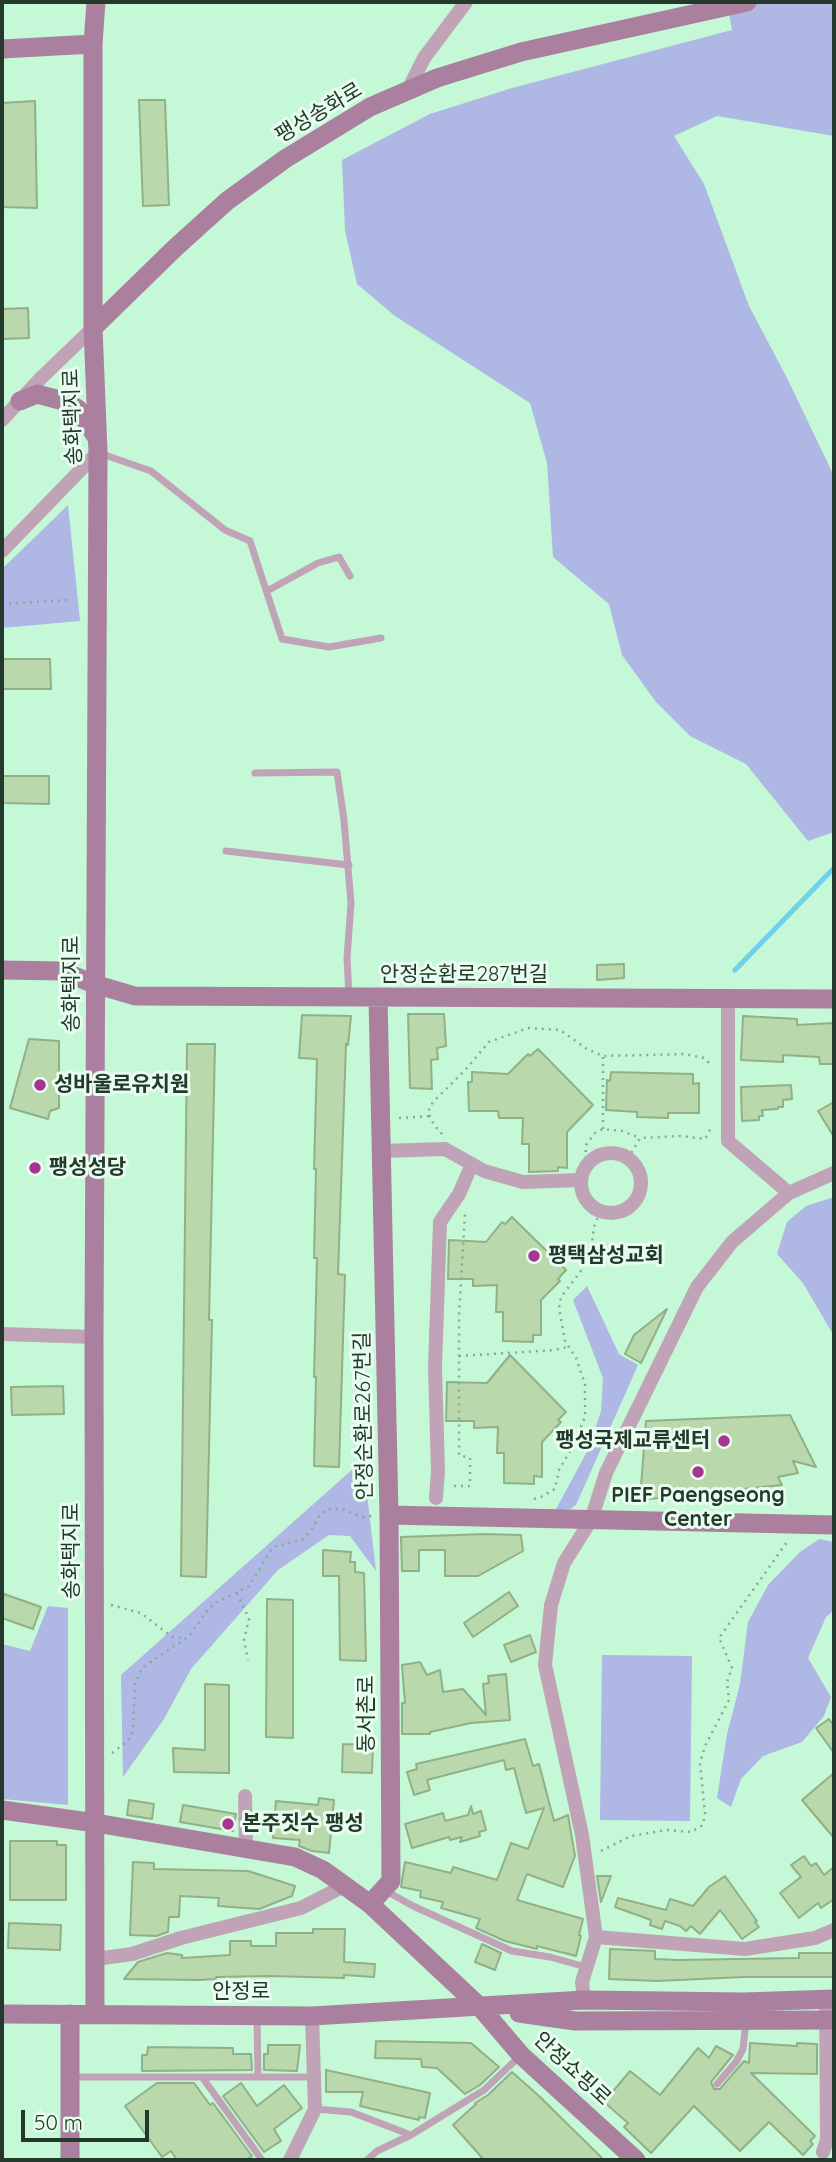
<!DOCTYPE html>
<html>
<head>
<meta charset="utf-8">
<style>
	body { margin:0 }
	#map { position:relative; width:836px; height:2162px; overflow:hidden; background:#c4f8d7; font-family:Quicksand,sans-serif }
	canvas { display:block }
	.frame { position:absolute; inset:0; border:4px solid #24392c; pointer-events:none }
	.scale { position:absolute; left:21px; top:2110px; width:128px; height:32px; box-sizing:border-box; border:4px solid #24392c; border-top:0; padding-left:9px; font-size:21px; line-height:24px; white-space:nowrap; color:#24392c; -webkit-text-stroke:5px #e8fcef; paint-order:stroke }
</style>
</head>
<body>
<div id="map">
<canvas width="836" height="2162"></canvas>
<div class="frame"></div>
<div class="scale">50 m</div>
</div>
<script>
const c = document.querySelector('canvas').getContext('2d');
c.lineJoin = 'round';
function fillPath(path, color) {
  c.fillStyle = color;
  c.fill(path, 'evenodd');
}
function shape(rows) {
  const path = new Path2D();
  for (const r of rows) {
    if (r.length === 3) {
      path.moveTo(r[0] + r[2], r[1]);
      path.arc(r[0], r[1], r[2], 0, 2 * Math.PI);
      continue;
    }
    path.moveTo(r[0], r[1]);
    for (let i = 2; i < r.length; i += 2) path.lineTo(r[i], r[i + 1]);
  }
  return path;
}
function strokePath(path, color, width, dash) {
  c.strokeStyle = color;
  c.lineWidth = width;
  c.lineCap = dash ? 'butt' : 'round';
  c.setLineDash(dash || []);
  c.stroke(path);
}
function label(font, color, halo, rows, align = 'center') {
  c.font = font + ' Quicksand,"Noto Sans KR",sans-serif';
  c.lineWidth = 6;
  c.setLineDash([]);
  c.textBaseline = 'middle';
  c.strokeStyle = halo;
  c.fillStyle = color;
  for (const [text, x, y, turn = 0] of rows) {
    c.save();
    c.translate(x, y);
    c.rotate((+turn || 0) * Math.PI / 180);
    c.textAlign = isNaN(turn) ? turn : align;
    if (halo) c.strokeText(text, 0, 0);
    c.fillText(text, 0, 0);
    c.restore();
  }
}
const green = shape([
	[727,2,834,2,834,136,717,116,674,136,704,184,749,306,788,380,834,476,834,832,808,841,746,764,690,736,656,702,622,655,609,604,553,557,547,463,530,403,395,316,357,284,345,230,342,160,430,114,512,88,732,30],
	[68,505,80,621,2,628,2,569],
	[834,1197,834,1336,803,1283,777,1254,787,1222,806,1206],
	[587,1286,619,1354,638,1365,576,1505,570,1509,555,1511,589,1448,601,1411,603,1378,573,1300],
	[363,1460,376,1571,350,1536,329,1535,278,1570,191,1669,164,1719,123,1777,121,1675],
	[819,1539,834,1542,834,1610,826,1617,808,1658,831,1697,824,1716,802,1742,763,1756,741,1779,731,1807,717,1798,727,1734,740,1684,748,1622,768,1585,800,1552],
	[48,1606,68,1608,68,1805,2,1799,2,1644,30,1651],
	[602,1655,692,1656,690,1821,600,1820]
]);
const stream = shape([
	[735,970,834,868]
]);
const building = shape([
	[139,100,165,100,169,205,143,206,139,100],
	[35,101,37,208,2,207,2,103,35,101],
	[28,308,29,338,2,339,2,309,28,308],
	[2,659,50,659,51,689,2,689,2,659],
	[2,776,49,776,49,804,2,803,2,776],
	[624,964,624,978,597,980,597,965,624,964],
	[408,1014,444,1014,446,1046,437,1048,438,1059,431,1060,432,1089,410,1088,408,1014],
	[302,1015,351,1016,348,1045,346,1044,338,1274,345,1275,339,1467,314,1466,316,1377,314,1377,317,1258,314,1258,316,1169,314,1169,317,1059,299,1058,302,1015],
	[743,1016,797,1019,797,1025,834,1023,834,1064,820,1064,819,1057,783,1055,783,1062,741,1060,743,1016],
	[29,1039,59,1041,59,1108,50,1111,48,1119,10,1108,29,1039],
	[187,1044,215,1044,209,1320,212,1320,206,1577,181,1576,187,1044],
	[538,1049,593,1105,567,1132,567,1168,558,1167,558,1171,529,1172,529,1144,522,1144,523,1118,499,1118,498,1111,469,1111,468,1082,472,1082,472,1072,508,1074,528,1054,530,1056,538,1049],
	[611,1072,693,1074,693,1084,699,1083,699,1113,668,1113,668,1118,637,1117,637,1112,606,1110,607,1080,610,1081,611,1072],
	[791,1085,792,1099,783,1100,783,1107,778,1107,778,1109,762,1110,763,1116,759,1116,759,1120,742,1121,741,1087,791,1085],
	[834,1102,834,1137,818,1111,834,1102],
	[512,1217,566,1270,558,1279,560,1281,541,1300,541,1335,533,1335,533,1342,503,1341,503,1312,496,1312,497,1285,473,1286,473,1279,448,1279,449,1240,486,1242,502,1222,505,1224,512,1217],
	[667,1309,641,1363,625,1354,634,1335,667,1309],
	[510,1355,566,1412,558,1420,561,1422,542,1442,542,1477,534,1476,534,1484,504,1483,504,1453,497,1453,498,1427,474,1428,474,1421,446,1421,447,1382,487,1383,510,1355],
	[63,1386,64,1414,12,1415,11,1387,63,1386],
	[790,1415,816,1467,793,1461,798,1473,778,1477,782,1485,640,1500,646,1421,790,1415],
	[485,1534,521,1535,523,1551,478,1576,445,1576,445,1550,419,1550,419,1571,402,1571,401,1537,485,1534],
	[323,1550,351,1552,350,1562,355,1562,355,1572,364,1573,366,1661,340,1660,339,1576,323,1576,323,1550],
	[509,1592,518,1606,473,1637,464,1623,509,1592],
	[4,1594,41,1607,33,1629,2,1618,2,1602,4,1594],
	[267,1599,293,1600,293,1738,266,1737,267,1599],
	[530,1635,536,1652,511,1662,504,1645,530,1635],
	[420,1662,427,1675,440,1670,443,1692,463,1689,486,1715,483,1684,489,1683,488,1676,506,1674,510,1720,471,1723,430,1732,430,1734,402,1734,402,1703,405,1703,402,1665,420,1662],
	[205,1684,229,1685,229,1773,174,1772,173,1748,205,1750,205,1684],
	[829,1719,834,1726,834,1753,816,1728,829,1719],
	[525,1739,533,1766,539,1764,554,1821,568,1815,575,1856,563,1887,527,1874,517,1900,583,1919,579,1935,581,1936,576,1956,537,1946,537,1949,505,1941,476,1928,480,1919,441,1908,443,1902,420,1897,421,1891,401,1887,405,1862,451,1873,453,1867,497,1880,511,1843,528,1849,544,1808,526,1813,514,1768,506,1770,504,1760,427,1780,430,1790,414,1795,407,1772,417,1769,416,1764,525,1739],
	[343,1744,373,1745,372,1773,342,1772,343,1744],
	[834,1773,834,1838,802,1800,834,1773],
	[319,1798,334,1800,329,1853,312,1851,299,1846,300,1840,273,1838,276,1801,318,1805,319,1798],
	[129,1800,154,1804,152,1819,127,1815,129,1800],
	[183,1805,236,1814,233,1831,180,1822,183,1805],
	[471,1806,473,1814,481,1811,486,1830,479,1832,480,1836,460,1842,462,1837,450,1840,449,1837,412,1848,405,1824,443,1813,445,1821,468,1815,471,1806],
	[10,1841,57,1841,57,1845,66,1845,66,1900,10,1900,10,1841],
	[804,1856,811,1866,816,1863,824,1875,834,1867,834,1899,821,1908,818,1903,799,1918,780,1893,801,1877,791,1865,804,1856],
	[133,1862,154,1863,154,1869,248,1871,295,1886,292,1896,259,1909,218,1906,219,1898,180,1896,179,1917,169,1917,168,1932,156,1936,130,1935,133,1862],
	[597,1876,611,1876,601,1902,597,1876],
	[725,1876,757,1921,755,1922,759,1927,742,1939,720,1910,700,1934,691,1926,686,1931,680,1926,665,1921,662,1929,650,1925,651,1920,615,1907,618,1898,666,1910,670,1899,693,1906,709,1887,725,1876],
	[9,1923,61,1925,60,1950,8,1948,9,1923],
	[313,1929,345,1929,344,1962,375,1964,374,1977,344,1975,344,1978,269,1976,216,1977,216,1979,199,1980,124,1979,138,1962,167,1953,182,1955,182,1958,230,1955,230,1941,251,1941,251,1946,276,1946,276,1933,313,1933,313,1929],
	[482,1944,501,1953,495,1970,475,1962,482,1944],
	[610,1949,655,1951,655,1959,678,1960,799,1958,799,1953,834,1953,834,1977,744,1977,657,1981,609,1979,610,1949],
	[376,2041,471,2043,499,2067,480,2085,465,2094,437,2068,422,2067,421,2059,375,2058,376,2041],
	[750,2043,797,2046,797,2043,817,2044,817,2074,751,2073,815,2136,810,2141,813,2144,803,2155,769,2122,740,2151,694,2106,651,2153,624,2127,628,2123,604,2102,630,2071,660,2095,698,2048,709,2058,716,2046,733,2055,711,2082,714,2089,720,2089,744,2061,749,2063,750,2043],
	[268,2045,300,2045,297,2071,264,2070,264,2054,268,2054,268,2045],
	[148,2047,233,2048,233,2054,251,2054,252,2070,142,2071,142,2055,147,2055,148,2047],
	[326,2070,430,2093,425,2118,419,2117,419,2120,360,2106,363,2092,326,2092,326,2070],
	[512,2072,539,2096,604,2160,484,2160,453,2125,476,2104,475,2103,488,2095,512,2072],
	[157,2083,194,2083,210,2105,213,2103,252,2156,246,2160,177,2160,171,2151,162,2157,125,2106,157,2083],
	[241,2083,257,2106,284,2085,302,2108,274,2129,281,2141,264,2152,223,2096,241,2083]
]);
const path = shape([
	[2,604,67,600],
	[399,1118,430,1116],
	[603,1129,603,1056],
	[442,1134,434,1125,428,1112,433,1102,466,1069,489,1042,528,1028,560,1030,587,1049,603,1056,685,1054,704,1058,712,1066],
	[628,1159,640,1138,681,1136,705,1139,711,1128],
	[585,1166,586,1145,595,1133,603,1129,622,1131,640,1138],
	[459,1356,555,1350,567,1347],
	[454,1486,470,1486,470,1458,459,1455,459,1314,465,1214],
	[534,1499,541,1497,555,1489,559,1470,573,1446,585,1417,585,1384,576,1358,565,1341,559,1308,561,1297,590,1259,594,1227,600,1212],
	[237,1593,249,1619,244,1639,248,1660],
	[111,1605,141,1613,172,1637,186,1638],
	[112,1753,128,1741,133,1731,135,1684,142,1668,189,1636,208,1609,217,1602,249,1586,271,1550,276,1546,302,1540,312,1529,320,1514,328,1509,341,1509,363,1517,372,1516],
	[601,1851,631,1836,667,1830,691,1832,703,1825,705,1814,700,1763,705,1746,729,1700,727,1682,732,1668,719,1638,787,1542]
]);
const lane = shape([
	[102,454,151,471,225,530,250,541,282,639,329,647,381,638],
	[267,591,318,563,339,557,350,576],
	[255,773,337,772,344,820,351,903,347,958,349,996],
	[226,851,349,865],
	[386,1891,413,1906,512,1951,550,1957,586,1967],
	[257,2016,258,2077],
	[73,2077,313,2077],
	[202,2077,262,2160],
	[717,2084,736,2062,743,2049,746,2021],
	[315,2109,351,2112,411,2135,484,2090,521,2055],
	[367,2160,377,2151,411,2135]
]);
const street = shape([
	[407,92,424,58,466,2],
	[2,420,40,379,93,328],
	[2,551,98,452],
	[728,999,728,1141,789,1193],
	[381,1151,445,1149,484,1171,523,1182,580,1180],
	[611,1183,30],
	[2,1334,94,1337],
	[436,1498,438,1471,435,1367,440,1222,459,1194,472,1164],
	[245,1796,246,1849],
	[596,1937,582,1835,545,1665,551,1605,564,1563,591,1520,606,1473,697,1287,732,1242,789,1193,834,1173],
	[96,1959,132,1954,181,1938,301,1908,346,1885],
	[584,2000,582,1982,596,1937,745,1949,815,1938,834,1930],
	[823,2152,827,2140,826,1999],
	[290,2160,315,2109,312,2016]
]);
const secondary = shape([
	[2,49,93,44],
	[93,328,175,248,227,201,285,159,370,107,437,78,521,52,747,2],
	[20,401,37,394,67,402,78,409,95,435],
	[2,970,62,971,94,984,135,996,834,999],
	[389,1515,834,1525],
	[2,1810,96,1823,295,1857,323,1870,370,1904,480,2007,521,2055,636,2160],
	[370,1904,391,1881,389,1515,378,997],
	[519,2013,575,2021,834,2020],
	[2,2014,312,2016,584,2000,744,2002,834,1999],
	[70,2014,70,2160],
	[95,2014,94,1337,98,452,93,328,93,44,96,2]
]);
const markers = [
	[40,1085,7,"#a73590"],
	[35,1168,7,"#a73590"],
	[534,1256,7,"#a73590"],
	[724,1441,7,"#a73590"],
	[698,1472,7,"#a73590"],
	[228,1824,7,"#a73590"]
];
const streetNames = [
	["팽성송화로",319,113,-31],
	["송화택지로",73,417,-92],
	["안정순환로287번길",464,975],
	["송화택지로",72,984,-90],
	["안정순환로267번길",364,1416,-91],
	["송화택지로",72,1551,-90],
	["동서촌로",367,1714,-90],
	["안정로",241,1992],
	["안정쇼핑로",572,2069,43]
];
const poiNames = [
	["성바울로유치원",54,1085],
	["팽성성당",49,1168],
	["평택삼성교회",548,1256],
	["팽성국제교류센터",710,1441,"right"],
	["PIEF Paengseong",698,1496,"center"],
	["Center",698,1520,"center"],
	["본주짓수 팽성",242,1824]
];
fillPath(green, '#afb7e5');
strokePath(stream, '#70d1ea', 5);
fillPath(building, '#b9d9ac');
strokePath(building, '#91b085', 2);
strokePath(path, '#84ac93', 2.5, [2, 5]);
strokePath(lane, '#c0a3b7', 7);
strokePath(street, '#c0a3b7', 14);
strokePath(secondary, '#aa809e', 19);
for (const [x, y, r, color] of markers) {
  const dot = new Path2D();
  dot.arc(x, y, r, 0, 2 * Math.PI);
  c.fillStyle = color;
  c.fill(dot);
  strokePath(dot, '#e8fcef', 2.5);
}
label('21px', '#24392c', '#e8fcef', streetNames);
label('bold 21px', '#24392c', '#e8fcef', poiNames, 'left');
</script>
</body>
</html>
